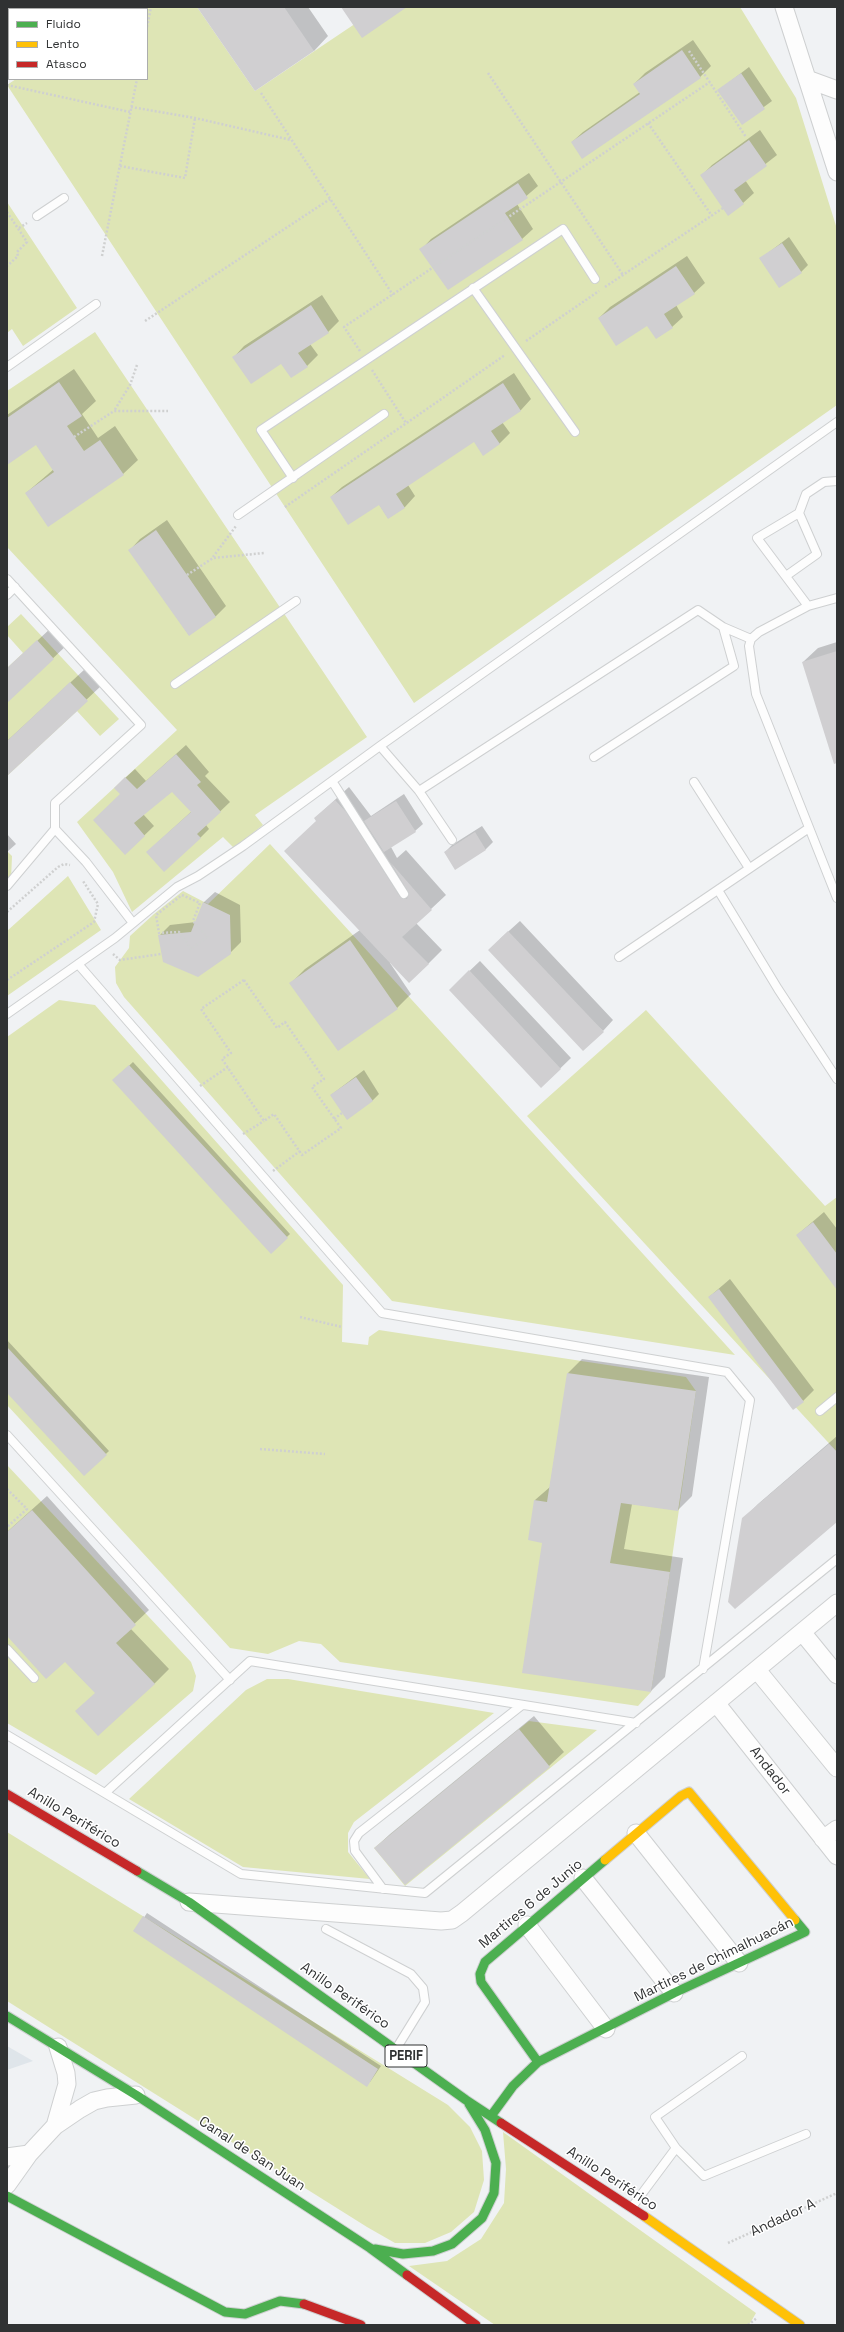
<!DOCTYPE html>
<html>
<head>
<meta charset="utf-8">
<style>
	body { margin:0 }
	#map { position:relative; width:844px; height:2332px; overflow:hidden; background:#f0f2f4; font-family:"Space Grotesk",sans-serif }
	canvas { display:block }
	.frame { position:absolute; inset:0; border:8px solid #303233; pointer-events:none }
	.legend { position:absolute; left:8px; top:8px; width:140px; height:72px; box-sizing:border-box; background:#fff; border:1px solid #acadad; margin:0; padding:5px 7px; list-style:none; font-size:12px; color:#303233 }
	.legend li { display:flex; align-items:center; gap:8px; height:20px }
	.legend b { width:20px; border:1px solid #acadad }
</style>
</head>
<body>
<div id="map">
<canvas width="844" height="2332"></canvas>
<div class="frame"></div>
<ul class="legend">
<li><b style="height:5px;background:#4caf50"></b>Fluido</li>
<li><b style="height:5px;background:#ffc107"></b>Lento</li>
<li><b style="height:5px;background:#c62828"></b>Atasco</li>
</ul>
</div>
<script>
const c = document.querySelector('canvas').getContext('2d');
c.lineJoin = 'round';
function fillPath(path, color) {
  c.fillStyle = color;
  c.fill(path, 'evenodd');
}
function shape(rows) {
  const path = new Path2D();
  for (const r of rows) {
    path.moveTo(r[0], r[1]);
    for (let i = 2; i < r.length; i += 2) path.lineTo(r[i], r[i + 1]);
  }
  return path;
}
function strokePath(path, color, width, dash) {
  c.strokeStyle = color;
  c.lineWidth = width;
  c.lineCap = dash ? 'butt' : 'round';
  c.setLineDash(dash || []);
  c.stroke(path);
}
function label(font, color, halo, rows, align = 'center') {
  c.font = font + ' "Space Grotesk",sans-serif';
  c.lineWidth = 3;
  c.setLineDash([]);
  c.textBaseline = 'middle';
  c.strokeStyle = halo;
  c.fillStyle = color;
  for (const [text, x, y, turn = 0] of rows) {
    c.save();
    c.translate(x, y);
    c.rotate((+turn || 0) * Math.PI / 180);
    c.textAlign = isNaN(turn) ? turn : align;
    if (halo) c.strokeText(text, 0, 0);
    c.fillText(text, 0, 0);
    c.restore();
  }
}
const built = shape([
	[7,2046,33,2061,7,2070]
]);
const green = shape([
	[7,7,56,7,53,9,9,9,9,40,7,41],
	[120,7,197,7,255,91,380,7,740,7,796,98,837,229,837,405,414,703,7,85,16,79,147,79,147,9,117,9],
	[7,202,77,308,23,346,12,329,7,333],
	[95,332,367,737,255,815,263,825,234,848,223,837,132,912,113,872,77,822,177,730,7,547,7,391],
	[21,614,119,719,100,736,77,711,7,776,7,668,23,653,7,635,7,627],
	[270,844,735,1355,392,1301,124,997,116,983,115,967,129,948,130,936,154,914,183,891,208,904],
	[7,851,12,856,11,880,7,877],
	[68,876,101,930,7,996,7,931],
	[59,1000,95,1005,343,1285,342,1342,368,1345,369,1337,379,1330,686,1377,696,1391,670,1572,651,1692,638,1706,340,1662,321,1644,299,1641,268,1654,230,1648,7,1405,7,1037],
	[646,1010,825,1206,837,1197,837,1452,527,1116],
	[7,1465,191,1662,196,1676,193,1691,96,1775,7,1723],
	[267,1679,288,1679,494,1713,354,1822,348,1833,348,1852,370,1879,243,1867,129,1799,246,1690],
	[529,1721,597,1730,405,1886,374,1848],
	[7,1832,448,2105,470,2127,482,2151,484,2180,474,2212,451,2232,425,2243,395,2243,367,2227,7,2001],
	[503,2132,756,2313,749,2325,495,2325,409,2266,447,2261,481,2239,504,2203,506,2169]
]);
const shadow = shape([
	[7,7,21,7,9,9,7,17],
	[198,7,308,7,328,36,314,51],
	[693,40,711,66,700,77,582,157,572,142,583,132,640,92,634,84,645,73],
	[749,67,772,101,742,123,719,90],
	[760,130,777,155,745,180,754,193,743,203,701,176,712,165],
	[529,173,538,186,517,204,533,229,522,239,421,250,431,239],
	[789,237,808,265,801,272,760,259],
	[687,256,705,283,694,293,676,305,683,317,672,327,599,318,610,307],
	[322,295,339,321,328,332,310,344,318,355,307,366,234,357,244,346],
	[74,369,96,401,82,414,98,438,115,426,138,460,123,474,48,525,26,493,54,469,36,444,7,462,7,415],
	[514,373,531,399,521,410,502,422,510,433,499,444,474,440,408,485,415,496,405,507,388,518,379,504,331,497,342,487],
	[167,520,226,606,216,616,189,635,130,550,140,539],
	[52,627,68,644,7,702,7,669],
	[837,642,837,742,803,662,818,648],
	[85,669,101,686,7,774,7,741],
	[186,745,209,772,205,776,230,802,206,825,209,829,200,838,157,843,192,811,172,791,143,814,154,826,125,854,121,794,124,779,135,769,146,781],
	[349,787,371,816,404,794,423,824,415,831,391,847,397,858,406,850,446,895,416,923,442,950,428,964,390,963,411,994,397,1008,291,983,305,969,360,930,315,818],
	[482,826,493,842,486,849,455,868,445,852,452,845],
	[7,834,16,844,7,852],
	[215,892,240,905,241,942,230,953,159,936,170,925,196,922,204,902],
	[520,921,613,1020,603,1031,500,939],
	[480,961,571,1058,541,1087,461,979],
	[133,1062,290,1234,271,1252,114,1080],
	[364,1070,379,1094,372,1101,331,1095],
	[824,1212,837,1229,837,1288,797,1235],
	[730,1279,814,1390,803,1401,709,1297],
	[7,1340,109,1451,84,1475,7,1391],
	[582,1359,709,1377,692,1496,678,1510,632,1504,624,1549,683,1558,665,1677,651,1691,543,1542,535,1500,550,1487,568,1373],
	[837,1436,837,1521,743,1519,758,1504],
	[47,1496,149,1610,130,1628,169,1669,154,1684,96,1693,65,1661,7,1634,7,1532],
	[534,1716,564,1752,549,1766,375,1848,390,1834],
	[147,1913,381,2066,370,2082,135,1931]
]);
const building = shape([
	[197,7,284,7,314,51,255,91],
	[341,7,407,7,362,38],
	[682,50,701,78,582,159,571,142,640,94,633,84],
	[741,73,765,109,742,125,717,90],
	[749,140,767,166,734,190,744,204,728,216,700,175],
	[518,183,528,198,505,213,523,240,448,290,419,249],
	[782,243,802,273,779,288,759,258],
	[676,266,695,294,664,314,673,328,656,339,647,326,616,346,598,318],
	[311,305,329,333,298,353,308,367,291,378,281,364,251,384,232,357],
	[59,382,82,416,67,426,84,451,100,440,124,475,48,527,25,493,54,472,36,445,7,465,7,418],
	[503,383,521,411,491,431,500,444,483,456,474,442,396,494,405,508,388,519,379,505,348,525,330,497],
	[156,530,216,617,189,636,128,550],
	[37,640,54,659,7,703,7,668],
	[837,651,837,763,834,764,802,662],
	[70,682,88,701,7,776,7,741],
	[176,754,201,782,197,785,221,812,197,834,201,838,164,872,146,852,191,812,172,792,134,823,145,836,125,855,93,820,120,794,114,788,125,777,137,789],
	[335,800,346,812,400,897,407,899,409,893,391,863,432,910,402,937,429,964,409,983,284,851,316,821,314,818],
	[396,801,416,832,384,852,364,821],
	[475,832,486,850,455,870,444,852],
	[203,902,230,915,231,954,198,977,163,962,158,935,191,932],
	[508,931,604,1032,583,1051,488,950],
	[350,940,398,1009,338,1051,289,983],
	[469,970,561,1069,541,1088,449,990],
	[129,1065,288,1238,271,1254,112,1080],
	[356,1077,373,1101,347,1120,330,1095],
	[813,1222,837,1254,837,1290,796,1235],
	[719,1289,804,1402,793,1410,708,1297],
	[7,1347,107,1455,84,1476,7,1393],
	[567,1373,696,1391,678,1511,621,1503,610,1563,670,1572,651,1692,522,1673,542,1543,528,1540,534,1500,547,1502],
	[829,1444,837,1452,837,1522,735,1609,728,1602,742,1518],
	[32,1510,136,1625,116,1643,155,1684,98,1736,75,1711,95,1693,65,1662,46,1679,7,1636,7,1532],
	[519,1729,550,1767,405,1885,374,1848],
	[143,1916,378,2069,367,2087,133,1931]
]);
const path = shape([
	[147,27,151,7],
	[689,51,746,137],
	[488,73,623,275],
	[7,85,130,112],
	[261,93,393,295],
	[131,107,195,118,291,140],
	[648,123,712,216],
	[120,166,185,178,195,118],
	[7,212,27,242,17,252,18,256,7,266],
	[19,228,27,223],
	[102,256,137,79],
	[605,287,723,208],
	[145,321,330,199],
	[526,341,599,291],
	[360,351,344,327,710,82],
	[137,365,130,385,114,411,168,411],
	[372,370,406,423],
	[74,437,114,411],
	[285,507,505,355],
	[213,557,236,526],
	[187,575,213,558,264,553],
	[182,895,200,903,193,921,207,937,191,949,179,932,159,933,156,915,182,895],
	[7,912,58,867,64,864,70,865],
	[113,954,120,960,161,954],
	[7,980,94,922,98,904,83,881],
	[244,980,277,1028,285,1022,324,1079,312,1087,341,1128,302,1155,274,1114,264,1121,222,1059,231,1053,201,1009,244,980],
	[200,1086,228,1067],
	[334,1119,342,1113],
	[243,1134,264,1121],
	[273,1171,300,1151],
	[300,1317,342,1327],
	[260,1449,325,1454],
	[7,1489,27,1509,7,1527],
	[728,2243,837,2193],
	[748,2325,757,2318]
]);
const lane = shape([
	[37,216,64,198],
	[473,288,575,432],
	[7,367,96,304],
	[293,478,261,430,563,229,595,279],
	[238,515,384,414],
	[786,576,817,554,799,513],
	[7,579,141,725,55,803,55,829,7,886],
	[7,595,15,587],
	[837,598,808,606,759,632,751,639,749,646,756,694,837,898],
	[808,606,757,538,799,513,806,494,824,482,837,481],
	[175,684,296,601],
	[380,746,419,791,452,840],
	[594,757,734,666,723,627],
	[332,781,404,894],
	[694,782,749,868],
	[419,791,698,610,723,627,751,639],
	[55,829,86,862,133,923],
	[718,890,778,989,837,1079],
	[619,957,809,828],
	[78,964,382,1313,727,1372,750,1400,703,1669],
	[7,1014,115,938,177,887,198,876,243,846,380,746,837,422],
	[820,1411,837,1397],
	[7,1435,230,1680],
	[7,1649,34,1678],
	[7,1735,241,1874,425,1893,837,1559],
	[105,1793,250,1661,636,1723],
	[383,1889,355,1851,354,1841,359,1833,522,1705],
	[326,1929,411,1974,423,1988,425,2002,396,2049],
	[742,2056,655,2117,676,2148,704,2176,806,2134],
	[632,2207,676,2148]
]);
const street = shape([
	[784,7,837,172],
	[807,79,837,90],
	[802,1632,837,1675],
	[757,1670,837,1768],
	[716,1703,837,1856],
	[636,1833,739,1963],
	[823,1839,837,1829],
	[583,1878,674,1993],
	[189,1902,441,1921,452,1920,462,1913,837,1603],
	[527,1925,606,2029],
	[55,2126,67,2084,66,2073,58,2047],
	[7,2157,29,2154],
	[7,2185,29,2154,55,2126,80,2109,94,2101,107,2098,136,2095]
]);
const fast = shape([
	[137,1871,189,1902,466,2100,501,2123],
	[7,2016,136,2095,370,2248,407,2275],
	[538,2062,481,1982,480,1974,485,1962,605,1860],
	[491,2116,513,2086,538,2062,674,1993,805,1932,795,1920],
	[7,2196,225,2312,245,2314,280,2301,304,2304],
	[375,2249,403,2254,433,2251,452,2244,482,2218,494,2193,496,2163,485,2130,469,2104]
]);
const slow = shape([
	[605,1860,681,1796,689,1792,795,1920],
	[644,2216,800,2325]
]);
const jam = shape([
	[7,1794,137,1871],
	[501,2123,644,2216],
	[407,2275,476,2325],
	[304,2304,361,2325]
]);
const shields = [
	[406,2056,42]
];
const shieldNames = [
	["PERIF",406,2056]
];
const streetNames = [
	["Andador",770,1771,52],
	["Anillo Periférico",74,1818,31],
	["Martires 6 de Junio",531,1904,-40],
	["Martires de Chimalhuacán",714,1960,-26],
	["Anillo Periférico",345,1996,35],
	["Canal de San Juan",252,2154,33],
	["Anillo Periférico",612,2179,33],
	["Andador A",783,2218,-25]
];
fillPath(built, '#dfe5ea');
fillPath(green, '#dee5b5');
fillPath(shadow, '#0003');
fillPath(building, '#d0cfd1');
strokePath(lane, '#ced0d1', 10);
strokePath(street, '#ced0d1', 19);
strokePath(fast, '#ced0d1', 11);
strokePath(slow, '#ced0d1', 11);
strokePath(jam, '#ced0d1', 11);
strokePath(path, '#cfd0d0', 2.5, [2, 2]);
strokePath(lane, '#fdfdfd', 8);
strokePath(street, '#fdfdfd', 17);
strokePath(fast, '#4caf50', 9);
strokePath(slow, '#ffc107', 9);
strokePath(jam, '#c62828', 9);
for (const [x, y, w] of shields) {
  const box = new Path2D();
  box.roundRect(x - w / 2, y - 11, w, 22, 3);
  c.fillStyle = '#fff';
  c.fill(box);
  strokePath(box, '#303233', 1);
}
label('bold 13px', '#303233', null, shieldNames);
label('14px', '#303233', '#fff', streetNames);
</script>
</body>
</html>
